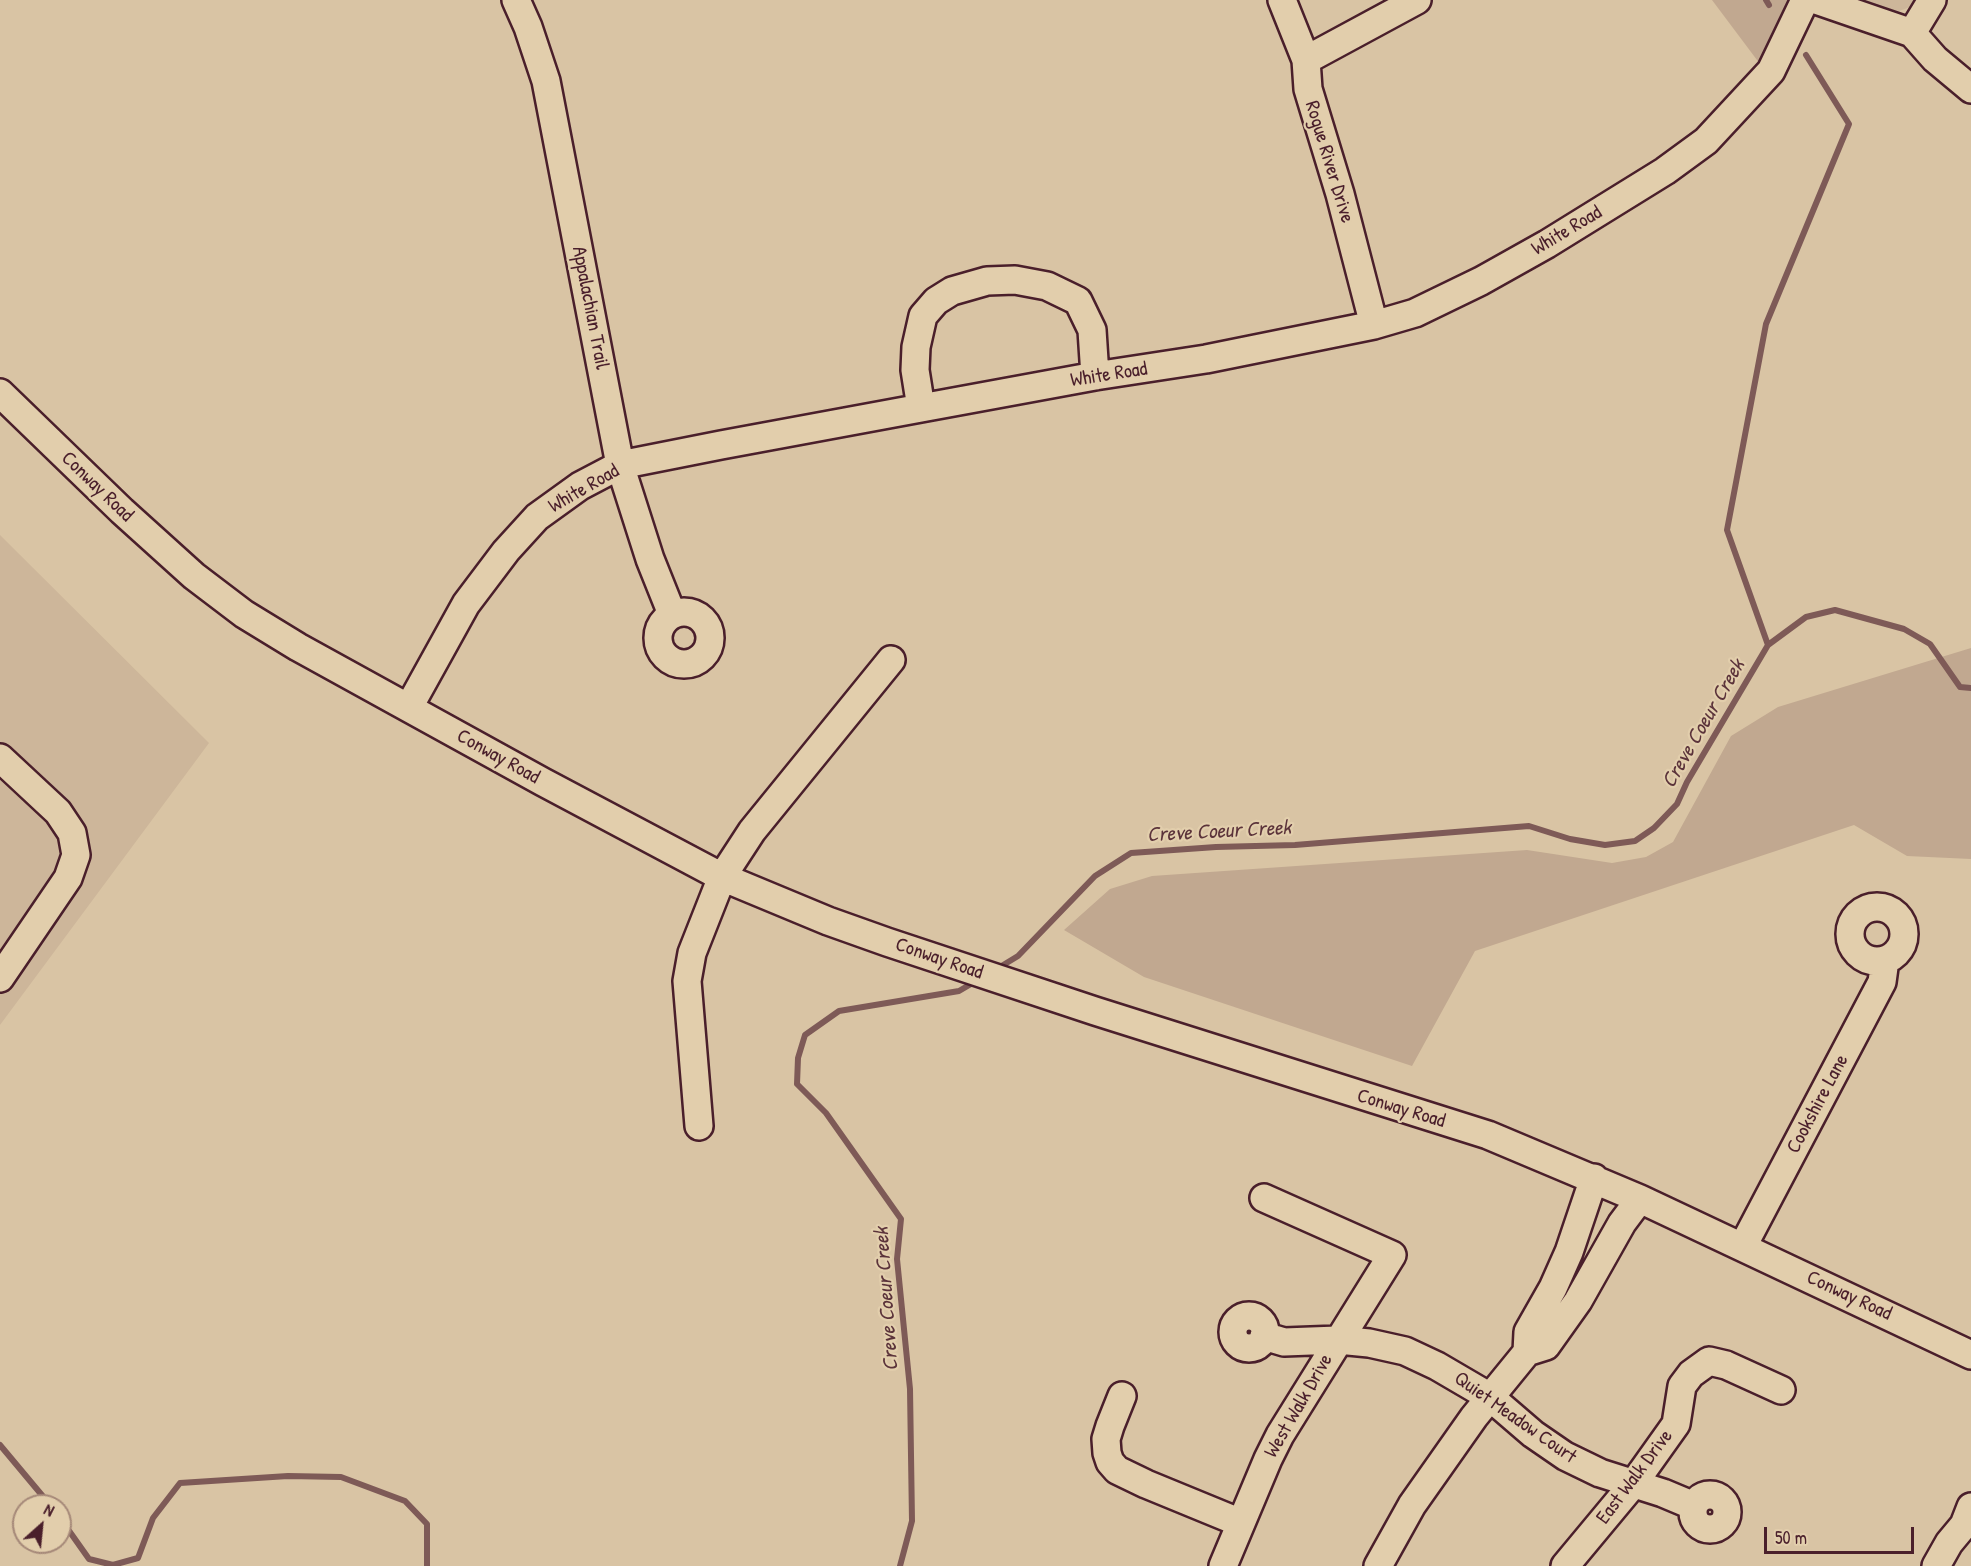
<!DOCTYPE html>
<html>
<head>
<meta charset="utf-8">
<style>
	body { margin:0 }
	#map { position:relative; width:1971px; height:1566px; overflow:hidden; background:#d9c4a4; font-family:"Patrick Hand",sans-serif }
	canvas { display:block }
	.north { position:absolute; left:12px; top:1494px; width:60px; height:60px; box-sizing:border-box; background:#e2ceac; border:2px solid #a58878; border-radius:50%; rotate:27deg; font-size:16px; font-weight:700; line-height:24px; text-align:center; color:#4a1f2b }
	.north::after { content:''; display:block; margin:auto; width:21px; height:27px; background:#4a1f2b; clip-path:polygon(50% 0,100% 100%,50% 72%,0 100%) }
	.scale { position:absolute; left:1764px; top:1527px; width:150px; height:27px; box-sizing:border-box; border:3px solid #4a1f2b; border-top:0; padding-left:8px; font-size:18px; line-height:21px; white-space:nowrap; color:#4a1f2b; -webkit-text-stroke:4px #e2ceac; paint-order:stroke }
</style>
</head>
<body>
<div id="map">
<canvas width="1971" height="1566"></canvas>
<div class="north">N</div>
<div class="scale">50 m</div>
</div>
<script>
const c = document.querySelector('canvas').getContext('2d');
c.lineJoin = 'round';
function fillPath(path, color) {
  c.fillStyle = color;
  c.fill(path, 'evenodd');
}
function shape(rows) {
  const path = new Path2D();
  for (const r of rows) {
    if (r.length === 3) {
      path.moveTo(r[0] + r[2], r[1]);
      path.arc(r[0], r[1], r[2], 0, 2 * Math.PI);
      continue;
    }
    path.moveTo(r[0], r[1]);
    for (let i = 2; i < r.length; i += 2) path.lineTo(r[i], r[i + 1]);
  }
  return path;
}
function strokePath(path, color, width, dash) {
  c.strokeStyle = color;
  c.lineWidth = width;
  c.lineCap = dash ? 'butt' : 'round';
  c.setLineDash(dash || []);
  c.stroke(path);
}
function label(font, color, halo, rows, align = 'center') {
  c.font = font + ' "Patrick Hand",sans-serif';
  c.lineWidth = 4.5;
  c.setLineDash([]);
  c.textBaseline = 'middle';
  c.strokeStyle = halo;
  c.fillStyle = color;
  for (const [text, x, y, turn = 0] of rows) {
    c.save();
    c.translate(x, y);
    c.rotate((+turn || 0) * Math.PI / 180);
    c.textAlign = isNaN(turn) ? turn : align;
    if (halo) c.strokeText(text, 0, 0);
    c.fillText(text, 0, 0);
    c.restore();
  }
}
const built = shape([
	[1850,0,1916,0,1913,6,1899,11,1857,3],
	[0,535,209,743,0,1025]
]);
const green = shape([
	[1712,0,1789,0,1775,39,1760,64],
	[1971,648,1971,859,1907,856,1854,825,1475,951,1412,1066,1144,977,1064,930,1110,889,1152,876,1527,850,1612,863,1646,857,1673,842,1731,736,1778,707]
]);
const stream = shape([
	[1766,0,1769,5],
	[1768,645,1727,530,1766,324,1849,124,1806,55],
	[995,970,1018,956,1095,876,1131,853,1216,847,1295,845,1529,826,1570,839,1605,845,1635,841,1654,828,1677,804,1687,782,1768,645,1806,617,1835,610,1904,629,1930,644,1960,687,1971,688],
	[0,1445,51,1506],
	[60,1518,89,1559,113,1565,138,1558,153,1518,180,1483,288,1476,341,1477,405,1501,427,1524,427,1566],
	[900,1566,912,1521,910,1389,897,1259,901,1219,826,1113,797,1084,798,1058,805,1035,839,1011,959,991,976,981]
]);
const minor = shape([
	[516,0,528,27,546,81,620,465,650,559,672,614],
	[1282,0,1306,60,1308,89,1340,194,1374,325],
	[1816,0,1912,33,1935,59,1971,89],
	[1912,33,1932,0],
	[1306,60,1417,0],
	[0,393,122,511,194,576,244,614,298,647,543,782,722,877,828,921,887,942,1095,1011,1488,1135,1640,1199,1971,1355],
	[921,408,915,370,916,347,923,316,936,301,952,291,987,281,1015,280,1047,286,1078,301,1092,330,1095,376],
	[684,638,26],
	[409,707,466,604,506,551,537,517,580,486,620,465,721,445,921,408,1095,376,1206,359,1374,325,1415,313,1481,281,1547,244,1665,171,1706,141,1771,71,1805,0],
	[0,758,58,812,72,833,76,855,68,878,0,978],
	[1877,934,27],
	[699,1126,687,981,692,953,722,877,752,831,891,660],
	[1743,1246,1882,982,1885,960],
	[1249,1332,16],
	[1264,1336,1284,1342,1338,1340,1369,1343,1405,1351,1437,1366,1490,1397,1533,1434,1565,1456,1600,1473,1663,1493,1694,1506],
	[1527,1352,1528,1332,1553,1288,1569,1252,1594,1178],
	[1122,1396,1110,1426,1106,1439,1107,1453,1110,1462,1117,1470,1146,1484,1241,1523],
	[1710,1512,17],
	[1223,1566,1268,1459,1280,1435,1392,1255,1264,1198],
	[1378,1566,1412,1505,1474,1417,1527,1352,1546,1346,1578,1301,1622,1223,1640,1199],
	[1565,1566,1634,1483,1676,1424,1682,1386,1691,1374,1709,1361,1726,1365,1781,1390],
	[1936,1566,1949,1543,1964,1525,1971,1507]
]);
const streetNames = [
	["Rogue River Drive",1329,162,73],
	["White Road",1567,231,-31],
	["Appalachian Trail",590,308,79],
	["White Road",1109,375,-9],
	["Conway Road",97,487,44],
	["White Road",584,489,-30],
	["Conway Road",498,757,29],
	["Conway Road",939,959,19],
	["Cookshire Lane",1818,1104,-62],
	["Conway Road",1401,1109,17],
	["Conway Road",1849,1296,25],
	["West Walk Drive",1299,1406,-60],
	["Quiet Meadow Court",1515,1418,35],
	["East Walk Drive",1635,1477,-53]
];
const waterNames = [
	["Creve Coeur Creek",1704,724,-60],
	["Creve Coeur Creek",1219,832,-3],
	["Creve Coeur Creek",887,1299,-94]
];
fillPath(built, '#cdb69a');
fillPath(green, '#c1a890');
strokePath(stream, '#7e5a57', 6);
strokePath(minor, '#4a1f2b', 32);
strokePath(minor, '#e2ceac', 27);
label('20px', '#4a1f2b', '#e2ceac', streetNames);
label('italic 21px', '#5b333a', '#e2ceac', waterNames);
</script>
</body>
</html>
